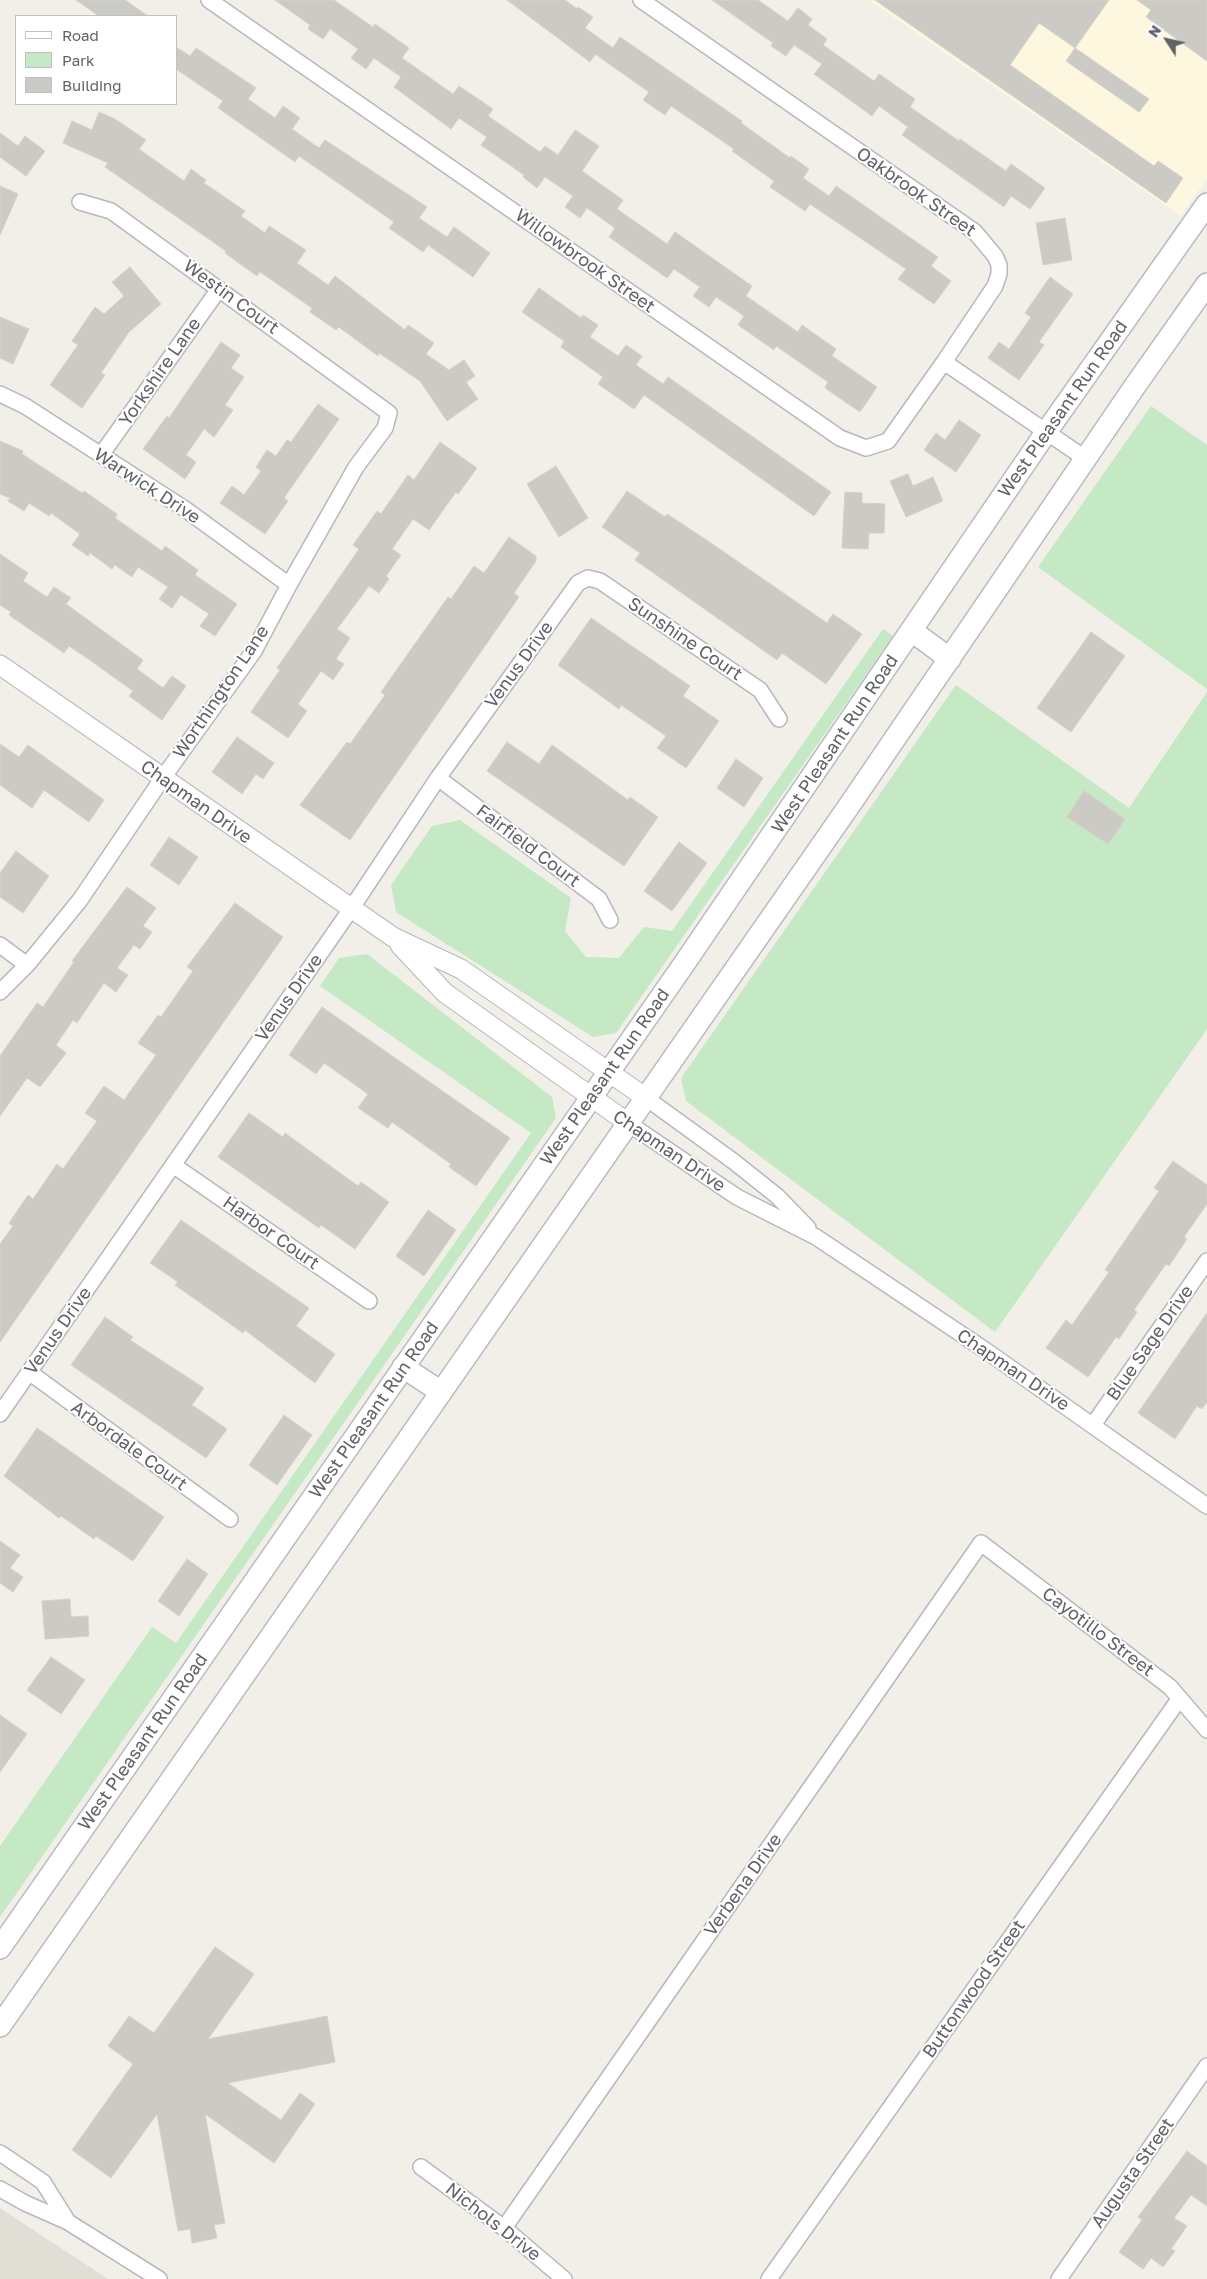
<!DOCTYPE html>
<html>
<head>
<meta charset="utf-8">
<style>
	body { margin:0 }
	#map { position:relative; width:1207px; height:2279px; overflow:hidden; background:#f1efe8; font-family:"Golos Text",sans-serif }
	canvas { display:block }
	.legend { position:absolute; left:15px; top:15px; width:162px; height:90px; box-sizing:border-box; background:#fff; border:1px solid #bfc1c3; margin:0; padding:6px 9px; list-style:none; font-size:15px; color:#5f6368 }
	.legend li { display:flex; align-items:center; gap:10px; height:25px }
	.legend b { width:25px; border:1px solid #bfc1c3 }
	.north { position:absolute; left:1142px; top:15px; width:50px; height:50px; -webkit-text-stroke:4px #fff; paint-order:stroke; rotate:305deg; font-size:14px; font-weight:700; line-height:20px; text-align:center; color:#5f6368 }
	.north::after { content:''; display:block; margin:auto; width:18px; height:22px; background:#5f6368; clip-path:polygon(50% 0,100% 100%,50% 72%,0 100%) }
</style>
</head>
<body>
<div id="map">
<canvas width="1207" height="2279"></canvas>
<ul class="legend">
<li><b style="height:6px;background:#fff"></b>Road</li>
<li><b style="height:14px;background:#c5e8c5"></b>Park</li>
<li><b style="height:14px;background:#cccac5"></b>Building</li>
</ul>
<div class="north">N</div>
</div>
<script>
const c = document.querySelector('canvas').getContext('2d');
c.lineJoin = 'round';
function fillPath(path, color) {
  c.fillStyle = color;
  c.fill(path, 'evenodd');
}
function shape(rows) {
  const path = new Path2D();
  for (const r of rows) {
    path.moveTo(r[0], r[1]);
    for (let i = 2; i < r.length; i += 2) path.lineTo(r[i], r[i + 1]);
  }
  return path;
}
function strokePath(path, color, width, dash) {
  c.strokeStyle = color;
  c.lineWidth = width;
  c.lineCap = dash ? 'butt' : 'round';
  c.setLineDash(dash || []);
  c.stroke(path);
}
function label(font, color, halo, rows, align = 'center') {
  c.font = font + ' "Golos Text",sans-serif';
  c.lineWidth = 4;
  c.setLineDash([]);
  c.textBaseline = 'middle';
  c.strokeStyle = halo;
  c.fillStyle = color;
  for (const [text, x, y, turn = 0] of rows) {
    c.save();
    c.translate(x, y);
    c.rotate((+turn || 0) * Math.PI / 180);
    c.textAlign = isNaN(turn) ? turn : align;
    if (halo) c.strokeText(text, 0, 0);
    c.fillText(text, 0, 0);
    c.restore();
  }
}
const commercial = shape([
	[872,0,1207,0,1207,178,1181,216,872,2]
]);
const education = shape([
	[0,2208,108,2279,0,2279]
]);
const green = shape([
	[1151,406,1207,445,1207,689,1038,567],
	[883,629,893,636,616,1033,593,1037,396,912,391,885,432,826,460,820,571,898,565,931,586,957,619,958,644,927,672,931],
	[956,685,1129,808,1207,692,1207,1029,995,1332,686,1101,681,1078],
	[367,954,552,1097,556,1118,0,1917,0,1846,152,1627,176,1643,531,1133,320,986,339,958]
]);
const building = shape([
	[76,0,125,0,148,16,99,16,76,0],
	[275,0,334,0,373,27,375,24,409,48,402,58,453,94,459,86,493,109,488,116,540,152,545,146,558,155,575,130,599,146,582,171,623,200,617,209,667,244,675,232,752,286,746,296,798,332,802,325,836,349,832,356,877,387,860,412,825,388,828,382,776,346,774,350,738,325,744,316,716,297,709,307,693,296,700,287,674,269,667,278,609,237,615,228,587,208,580,218,565,207,573,196,545,177,537,188,523,177,524,175,481,145,487,137,459,118,451,129,394,87,401,77,374,58,366,69,351,58,358,49,330,29,323,39,308,29,310,25,275,0],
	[507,0,565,0,577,9,578,7,593,17,585,28,613,48,620,37,742,121,741,123,790,158,791,156,809,169,803,178,829,196,836,186,938,257,931,266,951,281,934,304,898,279,906,269,810,204,805,211,770,187,774,181,732,151,734,149,671,106,665,115,643,100,649,92,595,54,590,62,507,0],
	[712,0,758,0,788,21,798,8,812,19,808,25,827,39,823,45,874,81,879,74,915,99,910,107,959,141,960,139,1006,171,1011,164,1045,188,1030,209,1011,196,1004,207,902,135,908,127,879,106,872,116,814,74,822,64,794,45,786,56,771,46,773,43,712,0],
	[875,0,1109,0,1075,48,1039,23,1010,65,1154,166,1158,161,1183,178,1166,203,875,0],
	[1137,0,1207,0,1207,61,1146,17,1151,10,1137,0],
	[176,47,190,56,196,48,256,88,248,99,275,118,283,106,300,118,292,129,319,148,325,140,427,207,419,218,447,237,454,227,490,253,473,277,428,245,423,252,389,228,394,222,344,187,299,156,295,162,218,108,223,101,176,69,176,47],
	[1075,48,1149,99,1139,112,1066,61,1075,48],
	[99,112,115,119,146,140,139,149,184,181,191,169,206,180,204,183,245,211,241,216,265,233,269,226,306,250,297,263,328,285,335,276,405,330,408,325,434,343,426,354,449,370,464,360,475,376,466,382,478,399,447,421,420,381,379,353,378,356,339,327,336,330,310,312,312,308,260,272,257,276,225,253,226,251,105,167,108,163,63,143,72,121,92,130,99,112],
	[0,133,18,146,25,136,45,151,26,176,0,157,0,133],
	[0,186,18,194,0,235,0,186],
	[1065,218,1072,260,1043,265,1036,223,1065,218],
	[130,267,161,304,129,332,101,373,105,375,82,408,50,385,78,345,72,341,95,307,104,314,124,296,112,282,130,267],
	[1050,277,1073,294,1039,342,1044,345,1019,380,988,358,999,342,1009,349,1031,317,1025,313,1050,277],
	[539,288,581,318,583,315,598,325,590,337,618,356,626,345,642,356,636,365,663,384,668,377,831,492,814,516,644,395,634,409,598,384,603,377,561,347,564,341,522,312,539,288],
	[0,317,29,329,13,364,0,358,0,317],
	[221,342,240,355,231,368,244,377,225,405,233,410,214,437,204,429,186,455,196,462,185,479,143,449,167,416,169,418,221,342],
	[318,404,339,419,284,498,288,501,265,534,220,503,232,486,244,495,261,471,256,467,267,450,276,456,287,440,291,442,318,404],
	[959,420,981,435,956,472,924,450,936,433,945,440,959,420],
	[0,441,23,451,22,454,82,493,84,491,117,514,115,518,162,551,165,546,198,570,195,575,237,604,215,636,200,626,209,614,181,595,172,608,159,599,168,587,138,567,132,577,115,565,112,569,90,553,88,556,72,545,80,534,51,513,49,516,29,503,24,511,8,501,10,498,0,494,0,441],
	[440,442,477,468,458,494,456,492,429,530,413,519,392,549,401,555,386,576,389,579,379,593,369,586,337,629,350,638,336,659,344,664,333,680,321,671,298,704,307,711,288,738,251,712,280,670,277,668,359,549,353,545,377,511,381,514,408,475,414,480,440,442],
	[556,466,588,518,559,537,527,484,556,466],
	[908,474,913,486,933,477,943,501,906,517,890,481,908,474],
	[627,491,665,517,667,514,708,541,827,623,833,614,862,634,826,684,782,653,777,660,635,560,640,553,602,527,627,491],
	[845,492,862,493,862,503,885,504,884,533,869,533,868,549,842,548,845,492],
	[509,537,536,556,536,561,514,593,519,597,350,840,300,805,347,742,350,744,385,695,381,692,448,597,451,599,474,566,484,573,509,537],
	[0,554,28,573,23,581,47,597,54,587,71,598,66,604,143,660,137,669,163,688,172,676,186,686,162,720,129,696,133,691,87,658,69,646,64,653,9,615,11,612,0,605,0,554],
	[591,618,690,686,683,696,719,721,686,768,657,748,666,736,621,705,619,709,558,665,591,618],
	[1091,632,1125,656,1071,732,1037,708,1091,632],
	[237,737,274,763,263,779,256,774,242,794,212,772,237,737],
	[507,742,539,764,552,745,628,800,630,797,658,817,624,866,487,771,507,742],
	[0,744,19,757,28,745,104,800,89,822,44,790,32,808,0,785,0,744],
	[736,759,763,778,744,807,717,788,736,759],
	[1084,791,1125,819,1108,844,1067,817,1084,791],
	[169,837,198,857,179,885,150,865,169,837],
	[679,842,707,863,672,911,644,891,679,842],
	[16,851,49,876,23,913,0,897,0,873,16,851],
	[127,887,156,908,143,926,152,932,140,949,134,945,117,968,128,975,116,992,104,983,77,1023,73,1020,56,1045,66,1053,40,1087,27,1078,0,1116,0,1056,37,1003,43,1007,74,962,72,961,127,887],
	[235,903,283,937,0,1342,0,1244,13,1226,9,1223,28,1195,33,1199,57,1164,63,1169,97,1121,85,1113,104,1086,124,1100,156,1055,138,1043,158,1015,161,1017,193,971,187,967,235,903],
	[322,1007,510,1138,476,1186,449,1167,451,1164,392,1122,388,1128,358,1108,368,1094,324,1063,316,1074,289,1055,322,1007],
	[249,1113,283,1137,285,1133,358,1186,361,1182,389,1202,355,1249,321,1225,319,1228,218,1157,249,1113],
	[1173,1161,1207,1185,1207,1204,1184,1237,1187,1239,1169,1266,1166,1264,1134,1310,1137,1312,1119,1339,1116,1337,1088,1377,1046,1348,1066,1320,1072,1325,1109,1272,1105,1270,1159,1191,1154,1188,1173,1161],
	[428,1210,456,1230,424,1276,396,1256,428,1210],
	[181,1220,309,1308,296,1326,335,1354,315,1383,245,1330,243,1333,175,1285,178,1282,150,1263,181,1220],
	[1207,1313,1207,1402,1202,1409,1197,1406,1175,1439,1138,1413,1207,1313],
	[105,1317,133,1337,130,1340,204,1388,192,1405,227,1429,206,1458,71,1365,105,1317],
	[284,1415,312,1435,277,1485,249,1465,284,1415],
	[37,1428,164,1517,133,1561,96,1536,94,1539,61,1516,59,1518,4,1476,37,1428],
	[0,1541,20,1555,10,1568,23,1577,13,1592,0,1583,0,1541],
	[187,1559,208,1574,179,1616,158,1601,187,1559],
	[70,1599,71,1617,88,1616,89,1636,45,1639,42,1601,70,1599],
	[51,1657,85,1680,61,1714,27,1690,51,1657],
	[0,1715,27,1734,0,1772,0,1715],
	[215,1947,254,1974,208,2039,327,2016,335,2062,228,2083,281,2120,300,2093,315,2104,274,2163,205,2114,225,2223,214,2225,217,2238,192,2243,190,2229,178,2231,157,2114,111,2178,72,2150,133,2064,108,2046,129,2016,154,2033,215,1947],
	[1187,2151,1207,2166,1207,2206,1191,2195,1174,2218,1187,2226,1171,2249,1175,2251,1163,2267,1151,2258,1143,2269,1119,2252,1142,2220,1138,2217,1187,2151]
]);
const minor = shape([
	[209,0,840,438,866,448,888,441,944,362,995,286,999,274,999,265,995,256,975,232,641,0],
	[944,362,1086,459],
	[0,394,25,406,185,509,289,585],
	[101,455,219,289],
	[438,778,599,899,610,920],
	[0,945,27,965],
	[0,992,27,965,80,900,162,779,254,651,289,585,356,467,385,428,389,413,111,211,80,202],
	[646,1098,733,1161,777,1196,808,1228],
	[628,1123,737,1197,816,1237,985,1350,1207,1506],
	[173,1165,369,1301],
	[29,1372,230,1519],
	[0,1414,351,909,438,778,578,583,588,578,600,581,760,690,779,719],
	[1093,1425,1207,1261],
	[0,2153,43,2182,68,2222],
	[421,2167,504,2228,564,2279],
	[0,2189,25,2203,68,2222,159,2279],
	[504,2228,981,1543,1170,1687,1207,1730],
	[769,2279,1180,1698],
	[1059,2279,1207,2066]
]);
const tertiary = shape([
	[0,665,393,937,461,969,646,1098],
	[400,945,445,993,628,1123]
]);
const secondary = shape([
	[912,631,950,659],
	[403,1367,441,1392],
	[0,1948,684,964,1047,431,1207,204],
	[0,2026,849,806,1135,386,1207,284]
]);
const streetNames = [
	["Oakbrook Street",916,192,35],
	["Willowbrook Street",585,261,35],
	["Westin Court",231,297,36],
	["Yorkshire Lane",160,372,-55],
	["West Pleasant Run Road",1063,409,-55],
	["Warwick Drive",147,486,33],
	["Sunshine Court",685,639,34],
	["Venus Drive",519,665,-54],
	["Worthington Lane",221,692,-56],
	["West Pleasant Run Road",835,744,-56],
	["Chapman Drive",196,802,35],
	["Fairfield Court",528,846,37],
	["Venus Drive",289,998,-55],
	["West Pleasant Run Road",605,1077,-55],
	["Chapman Drive",669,1151,34],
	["Harbor Court",271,1233,35],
	["Venus Drive",58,1331,-55],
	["Blue Sage Drive",1150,1343,-55],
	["Chapman Drive",1013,1370,34],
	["West Pleasant Run Road",374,1410,-55],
	["Arbordale Court",129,1446,36],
	["Cayotillo Street",1098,1632,37],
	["West Pleasant Run Road",143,1742,-55],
	["Verbena Drive",743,1885,-55],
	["Buttonwood Street",974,1989,-55],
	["Augusta Street",1133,2173,-55],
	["Nichols Drive",493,2222,38]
];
fillPath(commercial, '#fef7e0');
fillPath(education, '#e1ded6');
fillPath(green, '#c5e8c5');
fillPath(building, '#cccac5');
strokePath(building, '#d6d1c6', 1);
strokePath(minor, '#b5b8bc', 18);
strokePath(tertiary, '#b5b8bc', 21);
strokePath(secondary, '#b6babf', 24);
strokePath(minor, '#fff', 15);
strokePath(tertiary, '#fff', 19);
strokePath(secondary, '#fff', 21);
label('18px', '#5f6368', '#fff', streetNames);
</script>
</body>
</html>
